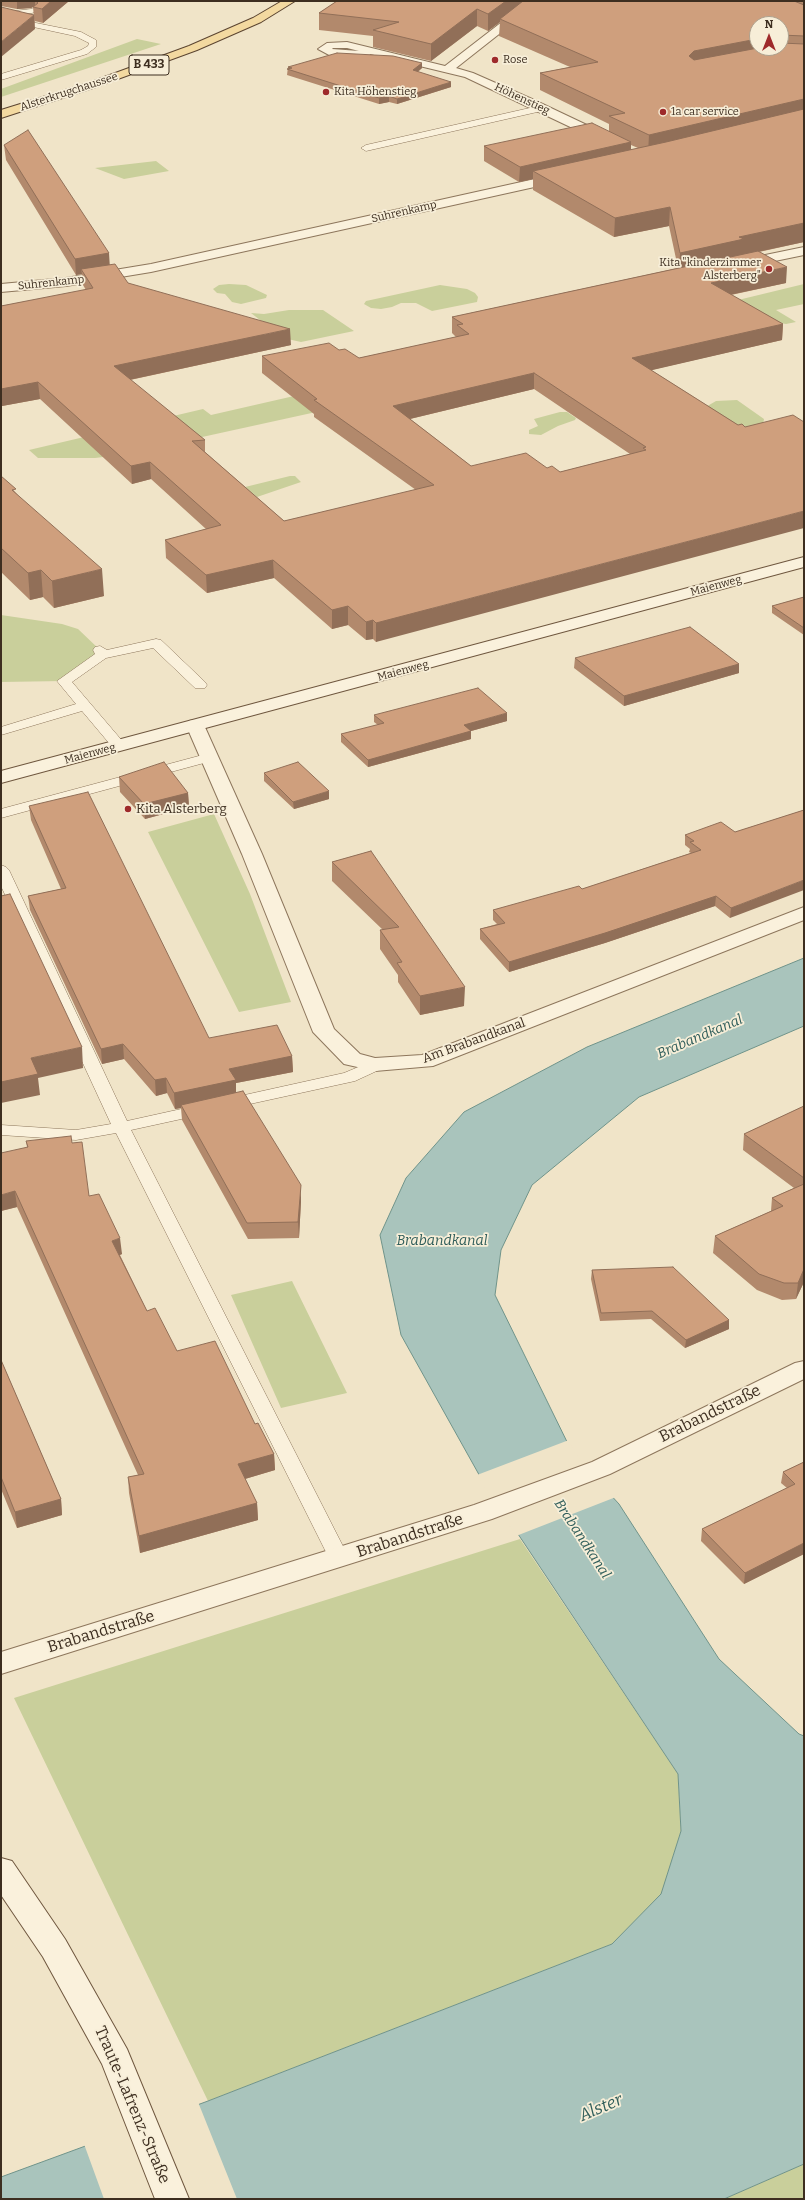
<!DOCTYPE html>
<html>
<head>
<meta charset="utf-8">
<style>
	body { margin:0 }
	#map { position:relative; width:805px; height:2200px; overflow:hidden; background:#f0e4c8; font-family:Bitter,serif }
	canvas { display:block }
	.frame { position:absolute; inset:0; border:2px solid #3d2e20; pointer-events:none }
	.north { position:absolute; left:749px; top:16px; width:40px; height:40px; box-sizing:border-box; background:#f7eed8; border:1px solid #ada18e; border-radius:50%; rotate:0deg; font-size:11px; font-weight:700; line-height:16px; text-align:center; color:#3d2e20 }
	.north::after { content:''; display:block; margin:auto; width:14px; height:18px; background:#9e2a2b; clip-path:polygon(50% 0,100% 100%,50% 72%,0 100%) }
</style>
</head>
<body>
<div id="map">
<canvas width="805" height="2200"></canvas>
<div class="frame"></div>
<div class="north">N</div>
</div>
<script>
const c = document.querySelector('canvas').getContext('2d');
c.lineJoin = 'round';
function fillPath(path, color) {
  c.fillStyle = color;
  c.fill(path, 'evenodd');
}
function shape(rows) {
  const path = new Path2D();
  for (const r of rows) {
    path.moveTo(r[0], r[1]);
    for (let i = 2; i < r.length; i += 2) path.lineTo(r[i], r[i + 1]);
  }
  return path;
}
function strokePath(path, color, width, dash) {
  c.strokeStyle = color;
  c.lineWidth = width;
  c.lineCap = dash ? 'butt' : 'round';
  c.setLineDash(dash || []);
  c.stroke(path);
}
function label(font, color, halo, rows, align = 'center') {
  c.font = font + ' Bitter,serif';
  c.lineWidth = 3.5;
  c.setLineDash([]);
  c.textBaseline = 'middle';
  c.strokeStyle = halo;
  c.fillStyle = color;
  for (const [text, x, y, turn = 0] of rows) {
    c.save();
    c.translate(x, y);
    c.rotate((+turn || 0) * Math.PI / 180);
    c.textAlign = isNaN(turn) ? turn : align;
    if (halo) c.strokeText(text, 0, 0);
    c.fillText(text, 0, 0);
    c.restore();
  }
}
const green = shape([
	[137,39,161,44,1,97,1,89],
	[156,161,169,171,124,179,95,168],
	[229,284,246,285,267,295,266,298,241,304,232,302,225,294,217,293,213,289,219,285],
	[804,284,804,304,776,310,796,322,786,324,701,309],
	[440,285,467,289,475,293,478,297,477,302,432,311,416,303,401,303,392,307,381,309,371,308,364,304,366,301],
	[289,310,323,310,354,331,301,342,283,338,251,313,264,314],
	[434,364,412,391,120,455,95,458,38,458,29,450,203,409,211,415],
	[737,400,764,419,763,425,739,431,704,408,716,401],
	[560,412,567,412,576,418,575,420,558,426,541,435,529,434,529,430,538,426,534,419],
	[290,476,295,476,301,482,257,497,245,487],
	[1,615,62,624,78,629,100,650,64,681,1,682],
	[214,814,250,894,291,1002,239,1012,148,832],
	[292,1281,347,1393,281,1408,231,1295],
	[520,1539,678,1774,681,1831,662,1894,612,1944,208,2101,14,1698],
	[804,2164,804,2199,724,2199]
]);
const water = shape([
	[804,958,804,1026,639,1097,532,1185,501,1250,495,1295,573,1454,619,1504,719,1659,799,1734,804,1736,804,2164,724,2199,1,2199,1,2177,208,2101,612,1944,661,1894,681,1831,678,1774,482,1480,401,1335,380,1235,406,1178,464,1112,587,1047,804,958]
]);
const pier = shape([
	[569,1440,575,1453,616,1497,516,1536,477,1475],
	[198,2102,237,2199,104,2199,84,2144]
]);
const lane = shape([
	[51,1,62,1,32,13,14,15,10,13,14,11,31,9,51,1],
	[1,16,81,32,96,40,96,47,87,54,1,80,1,74,81,50,88,46,89,43,75,36,1,20,1,16],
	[543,105,548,108,546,110,366,151,361,148,366,145,543,105],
	[156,639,161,640,205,682,207,685,205,688,195,688,153,648,106,658,72,682,124,743,126,746,124,749,114,749,82,711,1,735,1,727,76,704,57,681,95,654,93,650,95,647,100,646,107,650,156,639],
	[210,753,217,757,215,760,1,818,1,809,210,753],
	[1,865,6,867,9,870,127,1121,344,1073,375,1060,381,1061,383,1065,381,1069,355,1081,131,1130,349,1558,346,1563,339,1566,332,1563,329,1558,116,1133,76,1140,1,1135,1,1125,76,1130,111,1124,1,886,1,865]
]);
const street = shape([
	[529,1,541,1,456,68,473,73,532,99,610,136,612,139,610,142,602,142,465,77,370,54,369,57,365,58,331,56,318,49,327,43,347,42,445,66,529,1],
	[347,48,359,51,332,49,333,48,347,48],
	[562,173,566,174,568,177,566,180,151,272,66,286,1,292,1,284,66,278,151,264,562,173],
	[804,247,804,255,741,268,734,264,741,260,804,247],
	[195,720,201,721,204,725,262,854,334,1029,360,1054,375,1058,422,1055,804,907,804,920,433,1066,375,1071,344,1064,313,1032,242,854,186,725,189,721,195,720],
	[804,1361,804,1379,610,1474,492,1519,1,1674,1,1652,474,1505,592,1462,795,1363,804,1361]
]);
const secondary = shape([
	[804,557,804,567,1,783,1,771,804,557],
	[1,1858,12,1861,65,1939,127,2049,189,2199,155,2199,102,2064,43,1957,1,1895,1,1858]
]);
const primary = shape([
	[282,1,295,1,261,22,197,50,96,87,1,118,1,110,88,83,189,46,253,18,282,1]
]);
const wall = shape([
	[1,1,69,1,43,23,35,21,35,29,33,7,35,6,31,8,17,9,1,6],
	[337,1,804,1,804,242,759,252,786,283,731,295,783,324,782,340,651,370,738,425,376,642,373,639,366,640,348,625,332,629,274,578,207,593,166,558,165,540,206,529,151,479,132,484,40,399,2,406,1,405,1,306,86,290,83,285,82,274,76,275,6,160,4,145,109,253,109,264,128,283,291,345,130,380,205,440,205,452,284,521,416,490,314,417,314,414,262,373,262,356,339,350,359,358,456,337,452,333,452,317,678,268,669,226,614,237,533,190,533,179,519,182,484,161,484,146,609,131,609,124,540,90,540,73,570,67,499,36,500,22,488,31,477,26,431,61,373,47,373,36,319,30,319,13],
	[781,24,781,48,757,48],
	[631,145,638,148,631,150],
	[534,389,630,454,560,472,547,468,471,466,410,419],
	[422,63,422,68,418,72,451,87,397,104,389,102,379,104,287,75,288,67],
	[1,476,16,493,104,596,54,608,43,597,30,600,1,572],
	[804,597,804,635,772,613,772,606],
	[575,658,739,664,739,673,624,706,574,668],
	[374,715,507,721,471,731,471,739,368,767,341,742,341,734,378,725,374,722],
	[264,773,329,799,294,809,264,781],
	[119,777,188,793,189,807,145,819,120,792],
	[29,806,209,1038,292,1056,293,1072,236,1083,236,1093,301,1201,299,1238,248,1239,182,1120,181,1108,175,1109,167,1093,156,1096,124,1059,102,1064,30,910,28,896,61,889,31,820],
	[804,810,730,918,715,906,605,943,509,972,480,939,480,929,497,924,493,920,493,910,582,889,691,853,689,852,690,849,685,845,685,835,735,832],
	[371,851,464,1006,420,1015,398,982,398,975,380,949,380,930,383,930,332,881,332,862],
	[804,1106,804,1282,796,1299,782,1300,757,1290,713,1253,715,1236,771,1211,772,1198,794,1188,743,1150,744,1134],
	[26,1141,72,1143,89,1196,122,1254,120,1255,147,1311,177,1351,255,1424,274,1454,275,1470,245,1479,257,1503,258,1520,140,1553,129,1493,128,1477,138,1475,17,1207,1,1211,27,1147],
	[592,1270,729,1320,729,1329,685,1348,651,1319,600,1321,591,1279],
	[1,1360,61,1499,62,1515,17,1528,1,1489],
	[804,1462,804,1554,744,1584,701,1541,702,1529,787,1488,781,1483,783,1472]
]);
const shadedWall = shape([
	[17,1,35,1,35,6,31,8,17,9],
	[51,1,69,1,43,23,42,9],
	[506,1,527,1,500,19,500,22,488,31,488,14],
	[477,9,477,26,431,61,431,44],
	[34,15,35,29,1,57,1,42],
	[757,39,757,48,693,69,689,56,694,51],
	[422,63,422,68,413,75,413,70],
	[451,82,451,87,397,104,397,99],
	[389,96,389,102,379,104,379,98],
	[804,99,804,116,648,153,649,135],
	[631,142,631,157,533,171,533,179,519,182,520,167],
	[670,207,669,226,614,237,615,218],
	[804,223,804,242,743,255,679,272,680,253,739,237],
	[109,253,110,269,81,269,82,274,76,275,75,259],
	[787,267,786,283,710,299,711,283],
	[783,324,782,340,631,375,632,358],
	[290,329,291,345,115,383,114,366],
	[534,373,534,389,393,423,393,406],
	[38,382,40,399,2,406,1,389],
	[150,462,151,479,132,484,131,466],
	[804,511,804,528,376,642,376,623],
	[273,560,274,578,207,593,206,575],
	[102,569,104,596,54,608,52,581],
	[41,570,43,597,30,600,28,573],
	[348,606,348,625,332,629,332,610],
	[373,620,373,639,366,640,366,622],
	[739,664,739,673,624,706,624,696],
	[507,713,507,721,464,733,464,725],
	[471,731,471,739,368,767,368,760],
	[329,791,329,799,294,809,293,802],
	[188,793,189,807,145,819,144,804],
	[804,880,804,890,730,918,731,908],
	[716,896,715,906,605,943,509,972,509,962],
	[465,987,464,1006,420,1015,420,996],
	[123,1044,124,1059,102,1064,101,1049],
	[82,1047,83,1068,38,1078,40,1095,1,1103,1,1082,31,1058],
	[292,1056,293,1072,236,1083,236,1095,181,1105,181,1108,175,1109,174,1093,229,1069],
	[166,1078,167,1093,156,1096,155,1080],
	[301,1185,301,1201,299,1238,298,1222],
	[15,1191,17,1207,1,1211,1,1195],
	[120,1238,122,1254,114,1257,112,1241],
	[804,1269,804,1282,796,1299,798,1283],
	[729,1320,729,1329,685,1348,686,1340],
	[274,1454,275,1470,238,1481,238,1464],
	[61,1499,62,1515,17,1528,15,1512],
	[257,1503,258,1520,140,1553,139,1536],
	[804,1543,804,1554,744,1584,745,1573]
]);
const building = shape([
	[36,1,51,1,42,9,33,7,38,3,36,1],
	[337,1,506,1,488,14,477,9,431,44,373,30,399,22,319,13,337,1],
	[523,1,794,1,804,5,804,36,781,35,781,24,757,24,757,39,694,51,689,56,694,60,758,48,781,48,781,43,804,44,804,99,649,135,609,116,625,113,540,73,598,62,500,19,523,1],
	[1,7,34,15,1,42,1,7],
	[337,53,393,56,422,63,413,70,451,82,397,99,389,96,379,98,287,69,292,68,288,67,337,53],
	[804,109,804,223,739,237,744,239,680,253,670,207,615,218,533,171,666,142,804,109],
	[592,123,631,142,520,167,484,146,592,123],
	[28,130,109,253,75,259,4,145,28,130],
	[758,251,787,267,711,283,783,324,632,358,738,425,742,424,745,427,793,415,804,422,804,511,376,623,373,620,366,622,348,606,332,610,273,560,206,575,165,540,221,525,150,462,131,466,38,382,1,389,1,306,93,288,81,269,115,264,128,283,290,329,114,366,205,440,192,441,284,521,434,485,314,400,317,399,262,356,329,343,339,350,345,349,359,358,469,334,457,325,463,324,452,317,758,251],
	[534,373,646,447,643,448,646,450,560,472,552,466,547,468,526,453,471,466,393,406,534,373],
	[1,476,16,489,12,490,102,569,52,581,41,570,28,573,1,548,1,476],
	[804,597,804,628,772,606,804,597],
	[690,627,739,664,624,696,575,658,690,627],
	[478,688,507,713,464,725,471,731,368,760,341,734,384,723,374,715,478,688],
	[164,762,188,793,144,804,119,777,164,762],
	[298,762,329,791,293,802,264,773,298,762],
	[88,792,209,1038,277,1025,292,1056,229,1069,236,1080,174,1093,166,1078,155,1080,123,1044,101,1049,28,896,66,888,29,806,88,792],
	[804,810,804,880,731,908,716,896,605,933,509,962,480,929,505,923,493,910,579,886,582,889,701,850,690,842,694,841,685,835,721,822,735,832,804,810],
	[371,851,465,987,420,996,397,963,402,962,380,930,399,927,332,862,371,851],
	[10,894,82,1047,31,1058,38,1074,1,1082,1,896,10,894],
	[243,1091,301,1185,298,1222,247,1223,181,1105,243,1091],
	[804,1106,804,1178,744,1134,804,1106],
	[71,1136,72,1143,82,1142,89,1196,99,1194,120,1238,112,1241,147,1311,155,1308,177,1351,215,1341,255,1424,258,1423,274,1454,238,1464,257,1503,139,1536,128,1477,144,1474,15,1191,1,1195,1,1153,28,1147,26,1141,71,1136],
	[804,1184,804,1269,798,1283,784,1283,759,1274,715,1236,783,1206,772,1198,804,1184],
	[673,1267,729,1320,686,1340,652,1311,601,1313,592,1270,673,1267],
	[1,1360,61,1499,15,1512,1,1477,1,1360],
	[804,1462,804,1543,745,1573,702,1529,795,1484,783,1472,804,1462]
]);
const markers = [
	[495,60,4,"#9e2a2b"],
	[326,92,4,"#9e2a2b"],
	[663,112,4,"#9e2a2b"],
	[769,269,4,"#9e2a2b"],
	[128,809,4,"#9e2a2b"]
];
const farPoinames = [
	["Rose",503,60],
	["Kita Höhenstieg",334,92],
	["1a car service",671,112],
	["Kita \"kinderzimmer",761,263,"right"],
	["Alsterberg\"",761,276,"right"]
];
const farStreetnames = [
	["Alsterkrugchaussee",69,92,-18],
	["Höhenstieg",522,99,25],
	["Suhrenkamp",404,212,-13],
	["Suhrenkamp",51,283,-6],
	["Maienweg",716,586,-15],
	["Maienweg",403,671,-15],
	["Maienweg",90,754,-15]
];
const shields = [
	[149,65,40]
];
const shieldNames = [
	["B 433",149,65]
];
const poiNames = [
	["Kita Alsterberg",136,809]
];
const streetNames = [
	["Am Brabandkanal",474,1041,-20]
];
const waterNames = [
	["Brabandkanal",700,1037,-23],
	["Brabandkanal",442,1241],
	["Brabandkanal",582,1539,57]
];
const nearStreetnames = [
	["Brabandstraße",710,1414,-26],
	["Brabandstraße",410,1536,-18],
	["Brabandstraße",101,1632,-17],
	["Traute-Lafrenz-Straße",132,2105,67]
];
const nearWaternames = [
	["Alster",601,2108,-23]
];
fillPath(green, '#c9cf9b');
fillPath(water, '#a9c4bc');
strokePath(water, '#6f938a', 1);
fillPath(pier, '#f0e4c8');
strokePath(lane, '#8d765c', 1);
strokePath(street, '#8d765c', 2);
strokePath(secondary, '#6f573f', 2);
strokePath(primary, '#5b4430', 2);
fillPath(lane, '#faf1dc');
fillPath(street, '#faf1dc');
fillPath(secondary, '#faf1dc');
fillPath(primary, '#f3d9a0');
fillPath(wall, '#b2896c');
fillPath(shadedWall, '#916f58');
fillPath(building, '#cf9f7d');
strokePath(building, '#916f58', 1);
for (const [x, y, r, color] of markers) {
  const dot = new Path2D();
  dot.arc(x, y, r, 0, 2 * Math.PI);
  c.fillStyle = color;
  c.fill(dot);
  strokePath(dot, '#f7eed8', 1.5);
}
label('11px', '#3d2e20', '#f7eed8', farPoinames, 'left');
label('11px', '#3d2e20', '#f7eed8', farStreetnames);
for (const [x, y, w] of shields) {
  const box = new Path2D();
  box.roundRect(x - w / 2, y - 10, w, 20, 3);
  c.fillStyle = '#f7eed8';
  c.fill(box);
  strokePath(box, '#3d2e20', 1);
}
label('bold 12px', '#3d2e20', null, shieldNames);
label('13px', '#3d2e20', '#f7eed8', poiNames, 'left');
label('13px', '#3d2e20', '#f7eed8', streetNames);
label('italic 14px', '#2f5d5a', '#f7eed8', waterNames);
label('16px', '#3d2e20', '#f7eed8', nearStreetnames);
label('italic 17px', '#2f5d5a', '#f7eed8', nearWaternames);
</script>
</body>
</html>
